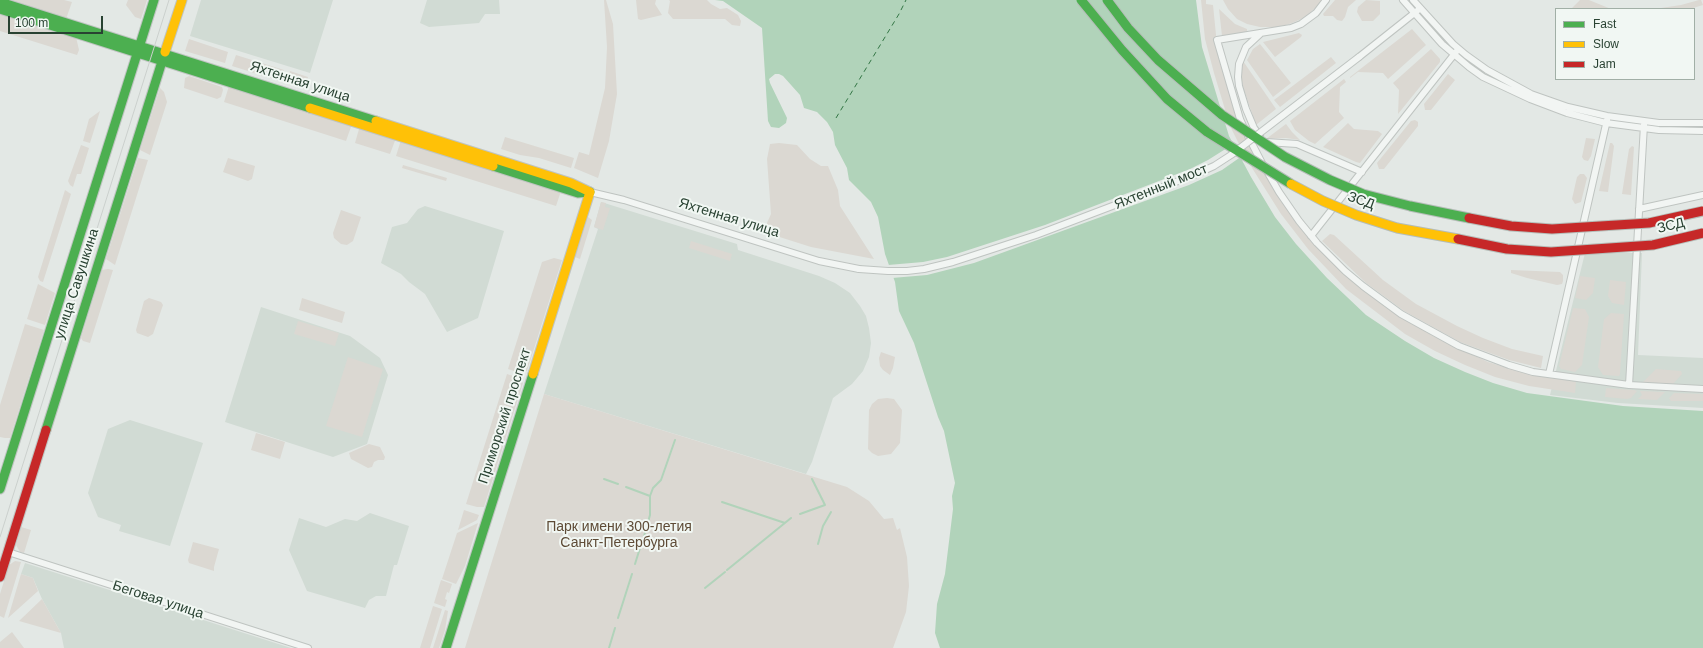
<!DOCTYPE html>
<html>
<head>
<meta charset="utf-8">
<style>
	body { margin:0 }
	#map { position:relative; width:1703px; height:648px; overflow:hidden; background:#e3e8e5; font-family:Arial,sans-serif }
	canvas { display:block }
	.legend { position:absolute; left:1555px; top:8px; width:140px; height:72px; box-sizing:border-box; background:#f1f7f3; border:1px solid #a1afa6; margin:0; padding:5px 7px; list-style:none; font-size:12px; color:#294232 }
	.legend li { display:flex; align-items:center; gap:8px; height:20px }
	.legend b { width:20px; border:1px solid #a1afa6 }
	.scale { position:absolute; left:8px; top:16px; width:95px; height:18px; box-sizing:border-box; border:2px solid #294232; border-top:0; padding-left:5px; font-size:12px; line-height:14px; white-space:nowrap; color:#294232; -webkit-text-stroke:3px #f1f7f3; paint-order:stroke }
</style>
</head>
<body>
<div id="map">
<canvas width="1703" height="648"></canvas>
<ul class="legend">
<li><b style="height:5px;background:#4caf50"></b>Fast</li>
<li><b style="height:5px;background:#ffc107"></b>Slow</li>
<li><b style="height:5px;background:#c62828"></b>Jam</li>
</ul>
<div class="scale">100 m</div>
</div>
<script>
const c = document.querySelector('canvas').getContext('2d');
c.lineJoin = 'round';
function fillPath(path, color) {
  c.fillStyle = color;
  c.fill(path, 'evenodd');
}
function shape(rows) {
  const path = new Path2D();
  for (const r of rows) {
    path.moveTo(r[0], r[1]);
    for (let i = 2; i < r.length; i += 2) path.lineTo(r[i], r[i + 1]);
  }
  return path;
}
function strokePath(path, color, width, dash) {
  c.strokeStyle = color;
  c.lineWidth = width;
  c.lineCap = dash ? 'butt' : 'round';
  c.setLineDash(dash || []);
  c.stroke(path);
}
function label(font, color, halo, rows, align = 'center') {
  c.font = font + ' Arial,sans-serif';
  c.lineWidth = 4;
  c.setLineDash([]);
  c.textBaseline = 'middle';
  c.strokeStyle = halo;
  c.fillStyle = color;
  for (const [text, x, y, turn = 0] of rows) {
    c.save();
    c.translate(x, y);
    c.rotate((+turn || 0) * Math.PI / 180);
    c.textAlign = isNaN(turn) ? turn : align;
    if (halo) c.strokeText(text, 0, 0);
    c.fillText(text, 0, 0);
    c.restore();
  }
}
const built = shape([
	[201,0,333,0,310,73,190,36],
	[427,0,499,0,500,14,485,14,479,23,429,27,420,23],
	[601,202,737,244,738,250,819,276,835,283,850,293,860,306,866,316,869,328,871,343,869,357,863,371,852,384,833,398,812,462,806,474,544,394,598,229,594,227],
	[425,206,504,231,478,318,447,332,425,294,409,282,401,274,381,263,392,227,407,223,418,209],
	[1585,253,1642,253,1638,355,1703,358,1703,408,1618,403,1550,395],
	[261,307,350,336,380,358,388,375,367,444,333,457,225,422],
	[130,420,203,443,170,546,119,531,121,525,98,517,88,493,108,429],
	[370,513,409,526,397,565,394,565,386,596,376,596,369,600,365,608,307,591,289,550,299,518,326,527,345,519,357,521],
	[25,563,291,648,64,648,61,633,42,599,33,578,21,574]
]);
const green = shape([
	[7,0,64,0,72,2,66,19],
	[128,0,147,0,141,19,135,17,126,5],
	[604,0,606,0,613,24,617,94,609,141,598,178,574,168,579,152,589,155,605,88,607,47],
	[636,0,656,0,655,4,662,15,641,20,638,19],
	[669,0,707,0,711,4,720,9,727,8,738,15,741,21,740,26,732,25,725,19,673,19,668,13,670,1],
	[1201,0,1206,0,1206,4,1213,5,1217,45,1235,115,1256,158,1316,243,1407,320,1433,336,1488,362,1514,370,1576,382,1575,393,1529,386,1495,377,1465,365,1435,351,1405,334,1346,289,1308,249,1281,214,1247,160,1230,126,1214,73,1205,39],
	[1223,0,1322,0,1317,6,1306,17,1292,23,1280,27,1260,27,1247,24,1237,19,1228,9],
	[1335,0,1356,0,1348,7,1345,17,1342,21,1337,20,1333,16,1324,16,1323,14],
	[1366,0,1380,1,1380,14,1373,21,1362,21,1357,12,1358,7],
	[1580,0,1589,0,1611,9,1571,9],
	[1699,0,1701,0,1703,5,1690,9,1661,9,1661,8,1681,5],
	[1219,9,1235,24,1247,29,1247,32,1222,36],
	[0,12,76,37,79,50,77,55,0,31],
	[1412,29,1426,45,1388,79,1383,73,1358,72,1350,78,1350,77],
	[1299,33,1302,35,1301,37,1275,57,1263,42],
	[189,39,228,52,225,63,185,51],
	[1260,44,1291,83,1273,97,1247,60,1253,49],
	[1431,49,1440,59,1440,62,1398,114,1399,90,1393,83],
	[236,55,284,70,280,81,232,66],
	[1331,57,1336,63,1280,107,1274,100],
	[1243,61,1276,109,1256,125,1244,90,1241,78],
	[290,71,308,77,305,89,286,83],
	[1448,74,1455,80,1431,110,1425,110,1424,104],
	[189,76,222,87,223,90,221,97,217,99,184,88,185,78],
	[1344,79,1346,82,1340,87,1339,112,1344,118,1315,144,1309,141,1295,130,1290,121],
	[229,86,352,124,346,141,224,102],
	[160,88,164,92,167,102,150,155,140,150],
	[100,111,90,143,83,141,89,119],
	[1415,120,1418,122,1418,126,1384,169,1379,169,1377,163,1411,121],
	[1348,123,1354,129,1378,131,1382,134,1360,163,1356,162,1323,147],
	[1286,124,1292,132,1300,140,1286,138,1266,139],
	[359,129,365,130,366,129,396,138,390,154,355,143],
	[505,137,574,158,571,168,539,158,520,155,501,149],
	[1586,138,1595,139,1591,156,1588,161,1584,160,1582,157],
	[401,140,561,191,556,206,396,156],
	[779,143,797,145,810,159,821,166,828,166,838,190,840,206,874,259,811,247,767,233,767,223,771,214,767,159,770,144],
	[1610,143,1612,143,1614,146,1608,192,1599,191],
	[81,145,89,148,81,174,77,174,73,187,70,185,68,181],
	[1632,146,1634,147,1631,195,1622,194,1629,149],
	[138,158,148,160,115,265,106,259],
	[228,158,255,166,252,179,248,181,223,172],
	[403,165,447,178,446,181,402,168],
	[1580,174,1584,174,1587,178,1581,202,1575,204,1572,199,1577,177],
	[65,190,71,194,43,282,40,281,38,277],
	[601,202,606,203,605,207,610,208,603,230,594,227],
	[341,210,361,217,353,241,347,245,341,244,334,238,333,233],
	[588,217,592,220,580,259,575,257],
	[1330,234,1334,235,1383,280,1416,304,1457,326,1483,338,1512,349,1543,356,1541,368,1509,360,1460,342,1404,311,1366,283,1322,241],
	[691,241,732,254,730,261,689,248],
	[554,258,562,260,527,371,517,372,508,369,542,262],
	[108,269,113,270,90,343,83,341,81,338,102,270],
	[1511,270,1560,272,1563,275,1563,281,1562,284,1557,285,1527,278,1511,273],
	[1580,276,1595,278,1593,293,1586,300,1575,298],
	[1610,280,1626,282,1624,305,1612,303,1608,296],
	[38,284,55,293,45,325,27,319],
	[149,298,161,302,163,305,153,334,148,337,137,333,136,330,144,301],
	[302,298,345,312,342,323,299,310],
	[1573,308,1585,309,1589,317,1582,365,1575,372,1561,369,1559,366],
	[1611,313,1624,314,1620,374,1619,376,1603,375,1598,367,1604,319],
	[298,321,339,333,335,346,294,334],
	[25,324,44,330,10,438,5,438,0,437,0,405],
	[881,352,895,357,893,368,890,375,883,370,880,366,879,358],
	[348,357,383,369,362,437,326,426],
	[1656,369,1681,371,1682,374,1673,384,1643,382],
	[507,374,516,377,523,383,484,507,477,507,466,504],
	[1606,388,1634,390,1637,391,1631,398,1627,399,1605,397],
	[1640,391,1665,392,1657,400,1638,399,1642,395],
	[1674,393,1703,394,1703,401,1671,401,1669,398],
	[544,394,847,487,869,501,884,519,893,518,897,530,900,528,907,557,909,586,906,612,893,648,465,648],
	[887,398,894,399,902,410,900,443,891,454,878,456,872,453,868,449,869,410,872,404,878,399],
	[256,433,285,442,280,459,251,450],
	[369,444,380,447,385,457,384,460,378,460,374,462,372,467,368,468,351,459,349,453],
	[464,510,479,515,477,520,458,530],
	[478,523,465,566,456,584,442,579,457,533],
	[21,527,31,530,24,553,20,552,16,545],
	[193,542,219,549,214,567,214,571,189,563,188,560],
	[15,561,21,562,4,618,0,616,0,594,9,565],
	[21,574,33,578,38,591,8,618],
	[441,580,452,584,449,593,447,592,445,599,447,600,445,607,434,603],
	[42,599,61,633,19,621],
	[433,606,442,609,430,648,420,648],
	[445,610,448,611,445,630,439,648,433,648],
	[12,632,24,648,0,648,0,642]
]);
const water = shape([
	[715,0,1196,0,1202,47,1229,136,1251,177,1275,217,1296,244,1327,278,1366,315,1405,341,1434,358,1465,372,1493,383,1527,393,1623,406,1703,411,1703,648,940,648,935,633,937,604,945,574,953,509,952,496,955,483,944,431,938,417,914,343,899,311,895,282,885,254,878,217,871,202,849,180,847,168,835,145,833,132,827,122,817,112,804,108,800,95,783,76,779,74,775,74,769,79,770,83,787,118,786,123,779,128,771,127,768,121,762,28,723,1]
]);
const pier = shape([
	[1235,143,1242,156,1222,170,1189,185,974,263,927,275,892,278,888,265,923,262,947,257,1045,225,1190,169,1208,160]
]);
const stream = shape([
	[604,479,618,484],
	[626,487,650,496],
	[722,502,785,523],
	[800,514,825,505,812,479],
	[643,540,650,515,650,496,653,488,661,480,675,440],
	[818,544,823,526,831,512],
	[635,564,640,548],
	[727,570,791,518],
	[705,588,725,572],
	[618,618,632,574],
	[609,648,615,628]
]);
const ferry = shape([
	[836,118,899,14,906,0]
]);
const street = shape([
	[1403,0,1442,44,1469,67,1483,77,1530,99,1567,113,1606,123,1659,130,1703,131],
	[1413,0,1453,44,1466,55,1487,70,1531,94,1568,107,1607,116,1659,123,1703,123],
	[1359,57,1417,11],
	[1244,128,1240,119,1217,40,1291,28,1301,24,1316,13,1326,0],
	[1248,136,1263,165],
	[1260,136,1254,128,1246,109,1239,86,1238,77,1239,64,1246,47,1260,34],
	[1266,142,1297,144,1362,172],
	[1268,173,1279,192,1299,221,1317,243,1345,271,1363,286,1401,314,1459,346,1509,365,1533,372,1629,385,1703,389],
	[590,192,624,200,819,261,859,269],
	[1639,209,1703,195],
	[1311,236,1456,52],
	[1549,374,1607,120],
	[1629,385,1644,125],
	[8,552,308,648]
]);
const fast = shape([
	[0,2,376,121],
	[0,9,310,108],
	[493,166,578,193,590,192],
	[46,430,165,52],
	[0,489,154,0],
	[446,648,533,374]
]);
const slow = shape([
	[165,52,182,0],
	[310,108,493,166],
	[376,121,571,183,590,192],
	[533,374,590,192]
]);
const jam = shape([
	[0,577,46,430]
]);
const tram = shape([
	[0,537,169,0]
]);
const streetBridge = shape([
	[859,269,888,271,907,271,924,269,953,262,1036,235,1194,175,1214,166,1231,155,1359,57]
]);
const fastBridge = shape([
	[1081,0,1122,50,1167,99,1207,132,1291,184],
	[1107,0,1128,28,1158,60,1222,115,1285,157,1330,180,1363,194,1410,206,1469,218]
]);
const slowBridge = shape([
	[1291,184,1323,201,1356,215,1397,228,1458,239]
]);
const jamBridge = shape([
	[1469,218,1511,226,1552,229,1649,223,1703,211],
	[1458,239,1507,249,1551,252,1653,245,1703,233]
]);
const streetNames = [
	["Яхтенная улица",300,82,18],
	["Яхтенный мост",1161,187,-22],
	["ЗСД",1361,201,20],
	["Яхтенная улица",729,218,17],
	["ЗСД",1671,226,-14],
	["улица Савушкина",77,284,-72],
	["Приморский проспект",505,416,-72],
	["Беговая улица",158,600,18]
];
const parkNames = [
	["Парк имени 300-летия",619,527],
	["Санкт-Петербурга",619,543]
];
fillPath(built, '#d1dbd4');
fillPath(green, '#dbd8d2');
fillPath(water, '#b1d3ba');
fillPath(pier, '#e3e8e5');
strokePath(stream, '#b1d3ba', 2);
strokePath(ferry, '#337645', 1, [5, 4]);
strokePath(street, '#bfc4c1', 8);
strokePath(fast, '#bfc4c1', 11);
strokePath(slow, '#bfc4c1', 11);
strokePath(jam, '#bfc4c1', 11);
strokePath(street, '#f2f5f3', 6);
strokePath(fast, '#4caf50', 9);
strokePath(slow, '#ffc107', 9);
strokePath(jam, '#c62828', 9);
strokePath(tram, '#cbd0cd', 1);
strokePath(streetBridge, '#bfc4c1', 8, []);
strokePath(fastBridge, '#b5bdb8', 11, []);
strokePath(slowBridge, '#b5bdb8', 11, []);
strokePath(jamBridge, '#b5bdb8', 11, []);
strokePath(streetBridge, '#f2f5f3', 6);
strokePath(fastBridge, '#4caf50', 9);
strokePath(slowBridge, '#ffc107', 9);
strokePath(jamBridge, '#c62828', 9);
label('14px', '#294232', '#f1f7f3', streetNames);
label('14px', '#5e4b36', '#f1f7f3', parkNames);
</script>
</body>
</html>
